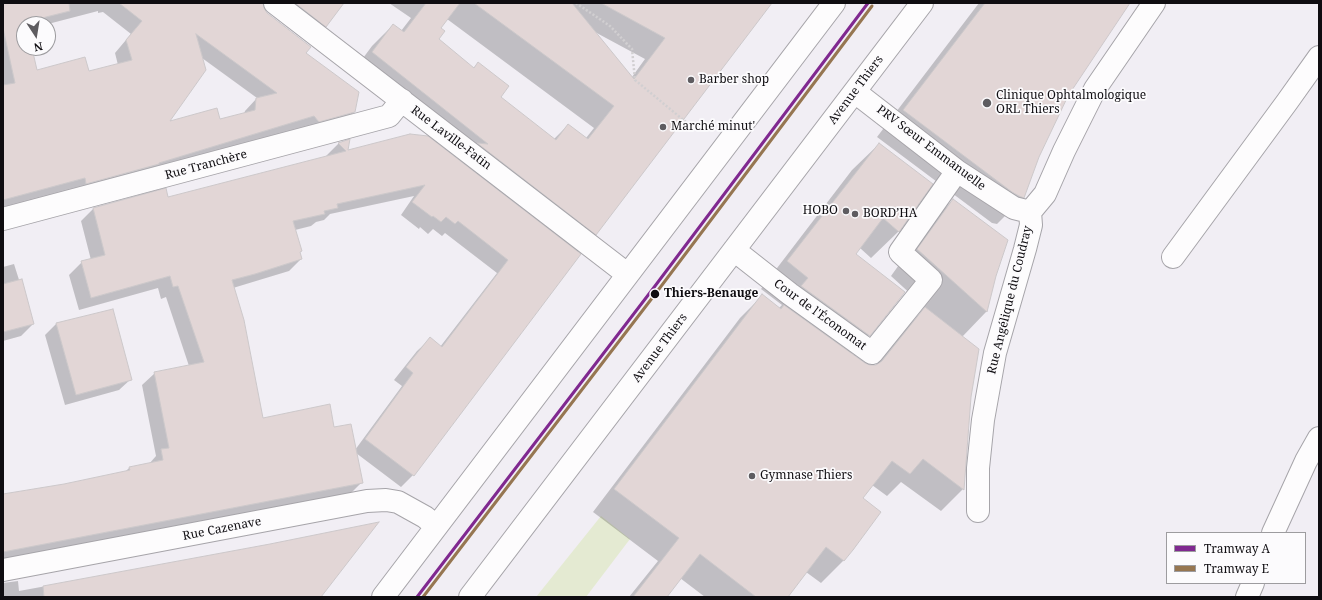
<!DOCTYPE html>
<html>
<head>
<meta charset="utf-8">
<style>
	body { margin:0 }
	#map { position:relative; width:1322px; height:600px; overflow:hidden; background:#f1eef4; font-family:"Noto Serif",serif }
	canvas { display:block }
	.frame { position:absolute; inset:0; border:4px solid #0f0d11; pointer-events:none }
	.legend { position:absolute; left:1166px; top:532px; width:140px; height:52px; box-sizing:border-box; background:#fcfbfd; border:1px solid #9d9c9f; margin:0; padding:5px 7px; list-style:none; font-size:12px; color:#0f0d11 }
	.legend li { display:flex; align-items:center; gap:8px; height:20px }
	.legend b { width:20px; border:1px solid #9d9c9f }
	.north { position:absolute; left:16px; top:16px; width:40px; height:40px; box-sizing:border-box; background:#fcfbfd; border:1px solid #9d9c9f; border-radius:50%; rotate:168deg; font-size:11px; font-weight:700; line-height:16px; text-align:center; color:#0f0d11 }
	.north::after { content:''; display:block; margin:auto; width:14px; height:18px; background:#5e5c60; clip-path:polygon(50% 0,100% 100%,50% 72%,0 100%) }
</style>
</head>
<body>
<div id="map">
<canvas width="1322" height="600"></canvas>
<div class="frame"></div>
<ul class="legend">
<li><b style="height:5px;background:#802990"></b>Tramway A</li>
<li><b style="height:5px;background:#967651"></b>Tramway E</li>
</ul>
<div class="north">N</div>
</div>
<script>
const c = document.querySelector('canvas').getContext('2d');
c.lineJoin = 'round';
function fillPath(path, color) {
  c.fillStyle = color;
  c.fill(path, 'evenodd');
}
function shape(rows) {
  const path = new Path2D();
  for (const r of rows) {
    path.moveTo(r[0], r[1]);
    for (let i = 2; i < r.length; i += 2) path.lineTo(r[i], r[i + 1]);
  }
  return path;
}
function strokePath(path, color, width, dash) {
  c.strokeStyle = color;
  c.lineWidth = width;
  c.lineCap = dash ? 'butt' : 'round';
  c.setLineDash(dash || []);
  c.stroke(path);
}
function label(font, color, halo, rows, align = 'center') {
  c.font = font + ' "Noto Serif",serif';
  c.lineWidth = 3.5;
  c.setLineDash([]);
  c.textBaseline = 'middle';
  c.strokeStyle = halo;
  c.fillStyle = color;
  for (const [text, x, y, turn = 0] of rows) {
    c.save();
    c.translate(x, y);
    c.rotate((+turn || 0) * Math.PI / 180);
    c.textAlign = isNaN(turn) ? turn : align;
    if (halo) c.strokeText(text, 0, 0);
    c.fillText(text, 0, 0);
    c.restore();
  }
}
const green = shape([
	[601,516,630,539,586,597,536,597]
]);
const shadow = shape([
	[3,3,262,3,263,9,305,53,354,112,342,124,307,133,302,128,149,173,3,208],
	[98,11,98,13,103,12,131,34,115,53,118,65,88,72,36,72,31,48,24,48,24,24,48,24],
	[202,58,257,98,245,111,244,114,219,120,168,122],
	[267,3,343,3,326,26,314,38],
	[389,3,771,3,596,234,577,253,413,475,401,487,356,453,361,483,349,495,3,565,3,506,125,472,129,468,149,464,156,456,142,385,155,373,189,366,166,297,161,299,158,288,79,310,69,275,82,262,91,260,81,221,93,209,167,198,328,157,326,156,339,143,347,151,459,162,461,160,352,73,372,46,393,25,401,31,411,18],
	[447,19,594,128,586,138,568,125,554,139,499,97,478,64,473,68,437,40,440,28],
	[593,31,645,59,632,77],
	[414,196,401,215,419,229,420,227,428,234,433,229,442,236,445,233,497,273,440,347,430,339,417,351,394,380,402,386,355,450,333,428,262,420,233,288,289,271,301,259,295,230,311,226,316,222,324,220,330,214],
	[979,3,1129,3,1067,96,1038,157,1024,197,997,224,992,223,877,137],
	[879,144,931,184,898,232,871,258,860,248,854,255,904,292,869,335,850,354,864,364,875,366,903,331,926,308,891,276,926,227,953,200,995,276,986,312,962,337,970,397,963,489,941,511,901,482,887,496,872,485,862,498,853,549,843,561,821,583,806,572,787,597,705,597,680,578,666,597,629,597,658,561,593,512,740,318,762,296,779,308,782,305,761,289,852,170],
	[14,264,33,324,21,336,3,341,3,267],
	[56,324,131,379,119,390,65,405,45,335],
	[270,545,320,597,3,597,3,583,18,581,19,591]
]);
const building = shape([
	[3,3,69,3,70,11,26,22,26,24,24,24,24,48,32,48,37,70,85,57,89,71,132,60,126,40,142,21,119,3,263,3,264,8,267,13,311,47,306,53,359,92,355,112,319,122,314,116,159,163,159,164,86,184,85,178,3,200,3,85,15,83,3,28,3,3],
	[196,34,214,47,277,93,256,98,255,110,220,119,217,108,170,121,206,70,196,34],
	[295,3,344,3,326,27,295,3],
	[426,3,460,3,441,28,445,31,439,39,474,68,478,62,509,86,501,97,556,140,568,124,588,139,614,106,474,3,572,3,634,79,665,38,601,3,772,3,596,235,477,143,488,144,372,52,393,24,404,32,426,3],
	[985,3,1130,3,1068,96,1039,157,1024,198,1019,196,1012,192,903,110,985,3],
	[410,134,428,136,581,254,414,476,365,439,413,373,406,367,430,337,442,347,508,260,458,221,455,224,446,217,441,222,433,216,432,217,412,202,425,185,337,204,338,208,324,211,325,214,293,221,302,251,300,252,302,259,255,274,232,280,244,320,263,418,330,404,334,427,351,424,363,483,3,552,3,494,64,484,130,470,129,467,163,460,161,449,169,448,154,372,204,362,178,286,173,287,170,276,91,298,81,261,105,255,93,208,166,188,168,197,346,151,338,143,350,139,348,150,410,134],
	[879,143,933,184,899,232,883,218,856,254,905,292,870,336,801,286,808,278,787,261,879,143],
	[953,199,1008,240,996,276,987,312,917,249,953,199],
	[22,279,34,324,3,332,3,284,22,279],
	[762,294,781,309,784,305,865,363,870,365,876,365,882,361,925,307,979,349,971,397,964,490,923,459,910,474,892,461,863,498,881,512,853,550,844,561,826,547,788,597,756,597,700,554,667,597,633,597,679,538,614,489,762,294],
	[113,309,132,380,76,395,56,323,113,309],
	[379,522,321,597,44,597,43,586,270,544,379,522]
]);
const path = shape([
	[576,3,610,26,632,49,635,80,687,123]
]);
const minor = shape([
	[275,3,627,274],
	[855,92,957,171,1014,208,1030,212],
	[3,219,389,116,402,100],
	[734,250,790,294,872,353,931,280,900,252,957,171],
	[1173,257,1287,102,1319,57],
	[978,511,978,468,983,420,995,353,1025,249,1031,225,1030,212,1045,194,1064,151,1095,89,1154,3],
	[1273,533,1306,461,1319,438],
	[3,570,367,501,386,500,398,502,425,517,436,526],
	[383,597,834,3],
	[470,597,922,3],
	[1247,597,1253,583]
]);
const tram1 = shape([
	[417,597,652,290,868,3]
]);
const tram2 = shape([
	[423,597,656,293,872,6]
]);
const markers = [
	[691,80,4,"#5e5c60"],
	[987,103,5,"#5e5c60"],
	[663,127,4,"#5e5c60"],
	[846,211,4,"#5e5c60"],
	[855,214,4,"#5e5c60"],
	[655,294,5,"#0f0d11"],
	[752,476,4,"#5e5c60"]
];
const poiNames = [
	["Barber shop",699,80],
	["Clinique Ophtalmologique",996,96],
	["ORL Thiers",996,110],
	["Marché minut'",671,127],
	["HOBO",838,211,"right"],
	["BORD’HA",863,214],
	["Gymnase Thiers",760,476]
];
const streetNames = [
	["Avenue Thiers",856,90,-53],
	["Rue Laville-Fatin",451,138,37],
	["PRV Sœur Emmanuelle",931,148,37],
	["Rue Tranchère",206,165,-15],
	["Rue Angélique du Coudray",1010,300,-76],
	["Cour de l'Économat",820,315,36],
	["Avenue Thiers",660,348,-53],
	["Rue Cazenave",222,529,-11]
];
const stopNames = [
	["Thiers-Benauge",664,294]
];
fillPath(green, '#e4ead2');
fillPath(shadow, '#0003');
fillPath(building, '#e2d6d6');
strokePath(building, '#ccc8ca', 1);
strokePath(minor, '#a6a4a9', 24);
strokePath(path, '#d1cfd1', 2.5, [2, 2]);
strokePath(minor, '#fdfcfd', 22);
strokePath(tram1, '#802990', 3);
strokePath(tram2, '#967651', 3);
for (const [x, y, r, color] of markers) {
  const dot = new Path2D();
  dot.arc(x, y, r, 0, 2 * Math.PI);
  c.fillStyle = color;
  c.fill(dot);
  strokePath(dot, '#fcfbfd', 1.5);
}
label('12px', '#0f0d11', '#fcfbfd', poiNames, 'left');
label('12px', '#0f0d11', '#fcfbfd', streetNames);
label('bold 12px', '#0f0d11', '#fcfbfd', stopNames, 'left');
</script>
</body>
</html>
